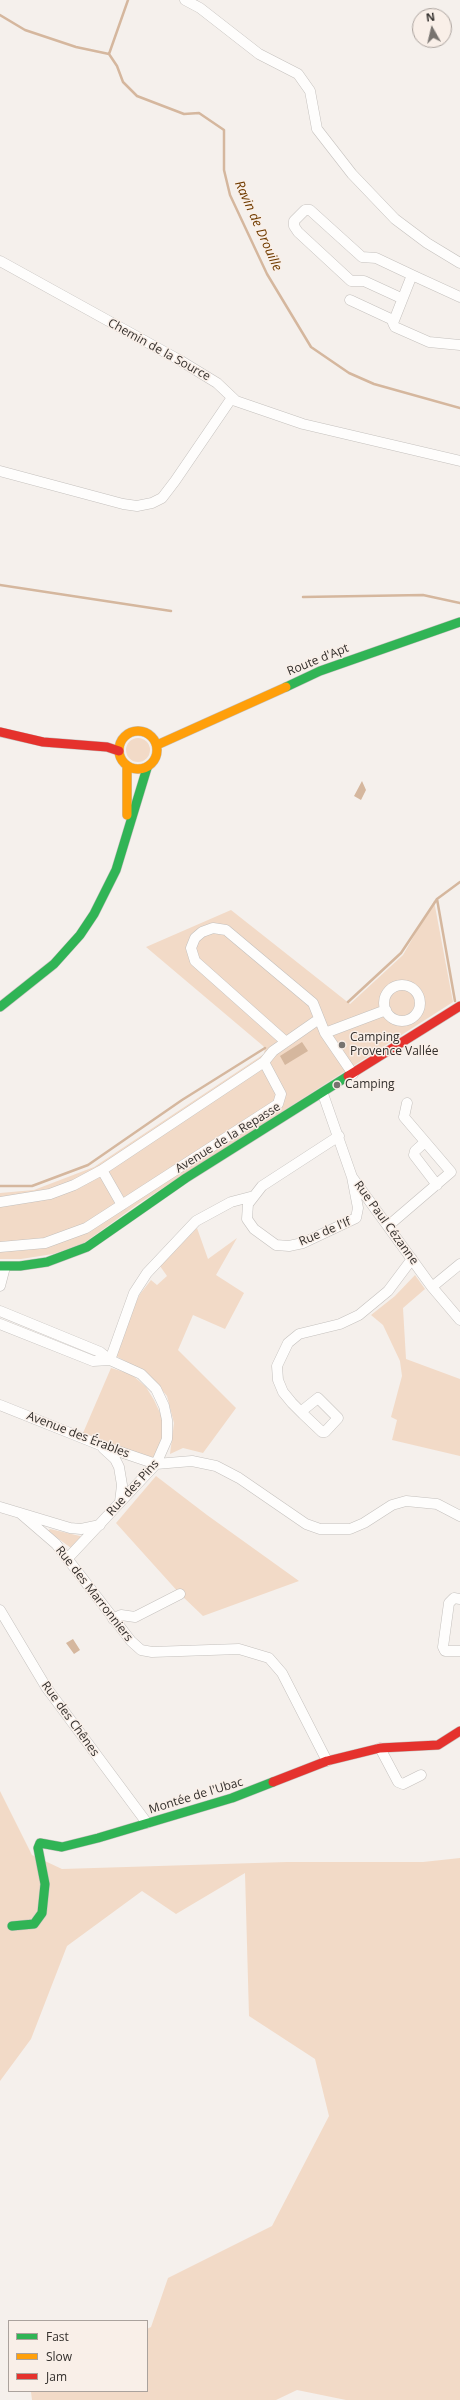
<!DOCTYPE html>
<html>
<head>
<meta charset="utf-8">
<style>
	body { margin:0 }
	#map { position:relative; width:460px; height:2400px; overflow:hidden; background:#f5f0ec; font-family:"Open Sans",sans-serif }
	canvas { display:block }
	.legend { position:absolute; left:8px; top:2320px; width:140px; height:72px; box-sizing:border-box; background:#f9efe8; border:1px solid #aaa29d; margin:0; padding:5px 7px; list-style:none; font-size:12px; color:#332f2c }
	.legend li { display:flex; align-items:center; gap:8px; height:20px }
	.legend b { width:20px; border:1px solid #aaa29d }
	.north { position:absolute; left:412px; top:8px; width:40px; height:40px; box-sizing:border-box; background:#f9efe8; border:1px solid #aaa29d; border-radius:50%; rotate:352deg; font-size:11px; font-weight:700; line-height:16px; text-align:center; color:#332f2c }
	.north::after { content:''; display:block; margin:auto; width:14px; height:18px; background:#77736f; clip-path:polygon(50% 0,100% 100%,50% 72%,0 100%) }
</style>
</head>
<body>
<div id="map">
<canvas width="460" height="2400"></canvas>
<ul class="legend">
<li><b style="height:5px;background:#30b455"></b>Fast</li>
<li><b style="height:5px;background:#ff9f0a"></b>Slow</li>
<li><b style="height:5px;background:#e5322d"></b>Jam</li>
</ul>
<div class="north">N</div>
</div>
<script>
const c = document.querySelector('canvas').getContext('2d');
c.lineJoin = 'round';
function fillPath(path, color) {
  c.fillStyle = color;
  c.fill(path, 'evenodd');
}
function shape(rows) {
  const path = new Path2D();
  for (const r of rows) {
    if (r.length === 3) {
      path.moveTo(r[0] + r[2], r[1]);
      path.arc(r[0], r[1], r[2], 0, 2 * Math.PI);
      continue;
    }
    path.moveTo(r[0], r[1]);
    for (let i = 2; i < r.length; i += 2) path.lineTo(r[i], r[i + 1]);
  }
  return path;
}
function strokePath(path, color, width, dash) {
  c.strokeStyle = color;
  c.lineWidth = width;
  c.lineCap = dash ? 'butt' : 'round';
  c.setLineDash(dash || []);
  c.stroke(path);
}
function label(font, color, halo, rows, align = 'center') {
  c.font = font + ' "Open Sans",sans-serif';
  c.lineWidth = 3;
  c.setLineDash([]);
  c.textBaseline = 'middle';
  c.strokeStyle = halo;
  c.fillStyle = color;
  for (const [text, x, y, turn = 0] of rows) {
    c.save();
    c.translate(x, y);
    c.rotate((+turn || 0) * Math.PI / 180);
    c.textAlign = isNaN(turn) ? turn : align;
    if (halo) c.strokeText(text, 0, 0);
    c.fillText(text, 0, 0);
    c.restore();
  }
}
const green = shape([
	[138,750,12],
	[434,901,453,1002,138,1204,84,1243,53,1254,21,1259,0,1259,0,1193,34,1190,94,1167,264,1054,265,1048,262,1045,146,947,231,910,350,1004,403,955],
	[197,1228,208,1259,237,1238,216,1275,244,1293,225,1329,193,1315,178,1350,236,1408,203,1453,183,1448,170,1454,174,1423,167,1396,148,1374,116,1356,130,1314,140,1294,151,1280,157,1285,167,1276,160,1266],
	[415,1275,425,1289,403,1308,406,1359,460,1379,460,1456,392,1440,397,1420,391,1417,402,1376,400,1361,383,1325,371,1315,395,1296],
	[111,1368,131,1374,146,1387,154,1400,161,1415,164,1432,160,1452,155,1458,150,1459,83,1433],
	[156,1476,207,1515,299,1581,203,1616,180,1594,116,1523],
	[50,1529,80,1536,82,1538,71,1548,48,1531],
	[0,1791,32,1855,62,1869,287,1862,423,1862,460,1858,460,2400,346,2400,297,2390,276,2400,32,2400,31,2392,33,2391,147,2391,147,2329,151,2327,168,2278,272,2226,329,2116,315,2059,249,2016,245,1873,176,1914,142,1891,67,1946,31,2039,0,2081]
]);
const water = shape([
	[362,781,366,790,361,800,354,796],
	[302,1042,308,1051,285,1065,280,1056],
	[73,1639,80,1650,74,1654,66,1643]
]);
const stream = shape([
	[0,15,25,30,76,47,109,54,117,66,123,82,137,96,184,114,199,113,224,130,224,170,230,195,267,274,311,347,349,373,374,384,460,408],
	[109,54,128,0],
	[0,585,171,611],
	[303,597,423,595,460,603],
	[437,899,455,1001],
	[348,1002,401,953,437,899,460,882],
	[0,1186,32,1186,88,1165,182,1100,265,1048]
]);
const street = shape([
	[185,0,200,8,259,54,298,74,310,91,317,129,352,174,395,219,427,243,460,263],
	[0,261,181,361,217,383,236,401,303,424,460,461],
	[460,297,412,275,393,323,395,327,429,342,460,345],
	[401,298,364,281,351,281,298,232,294,226,294,221,305,210,310,210,362,257,376,258,412,275],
	[350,300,393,320],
	[0,471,123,504,137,506,152,503,162,498,175,481,231,399],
	[402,1003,18],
	[325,1033,386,1010],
	[286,1042,195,961,191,948,195,938,202,932,213,928,226,930,313,1003,325,1033,353,1074],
	[323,1094,352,1177,432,1287,460,1320],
	[339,1136,262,1186,248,1204,247,1219,254,1229,276,1245,289,1246,303,1243,356,1218,358,1208,352,1177],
	[425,1142,415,1151,414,1155,437,1185],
	[102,1170,122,1205],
	[0,1202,50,1194,74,1185,102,1170,264,1062,273,1051,319,1019],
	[388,1226,451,1172,404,1117,407,1103],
	[0,1247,45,1243,86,1228,278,1104,281,1094,264,1062],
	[0,1286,5,1267],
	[432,1287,460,1264],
	[0,1311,100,1352,110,1360,141,1374,156,1389,164,1406,167,1420,167,1439,156,1464,68,1558],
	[0,1324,93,1361,110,1360],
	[110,1360,134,1293,147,1273,196,1221,231,1202,254,1196],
	[0,1405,100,1445,156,1464,192,1461,216,1466,239,1478,306,1524,320,1529,350,1529,364,1523,392,1505,406,1501,437,1504,460,1516],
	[303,1414,303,1410,318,1398,338,1418,325,1432,322,1432,303,1414,292,1403,283,1392,278,1380,277,1366,288,1343,299,1334,340,1324,359,1315,388,1291,412,1259],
	[103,1448,115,1459,119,1467,122,1485,120,1502],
	[0,1507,70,1528,81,1529,100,1525],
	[20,1513,56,1544,131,1641,141,1650,152,1652,239,1649,269,1658,282,1673,327,1761],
	[460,1599,454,1598,449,1603,443,1647,445,1651,460,1651],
	[0,1610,46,1687,147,1823],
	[113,1619,121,1615,135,1617,180,1594],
	[380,1748,398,1782,403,1784,421,1775]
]);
const fast = shape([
	[286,687,320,671,460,622],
	[0,1007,54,964,80,935,94,914,116,870,147,768],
	[0,1266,20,1266,47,1262,87,1247,186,1178,348,1076],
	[12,1926,34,1924,42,1913,45,1884,38,1848,40,1843,62,1847,98,1838,232,1798,273,1782]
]);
const slow = shape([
	[138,750,19],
	[157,745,286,687],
	[127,766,127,815]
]);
const jam = shape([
	[0,732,43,742,107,747,119,751],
	[348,1076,460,1006],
	[273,1782,327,1761,380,1748,438,1745,460,1731]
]);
const markers = [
	[342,1045,4,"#77736f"],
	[337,1085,4,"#77736f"]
];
const streetNames = [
	["Chemin de la Source",159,350,29],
	["Route d'Apt",318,660,-22],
	["Avenue de la Repasse",228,1138,-32],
	["Rue Paul Cézanne",386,1223,54],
	["Rue de l'If",325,1232,-23],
	["Avenue des Érables",78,1435,21],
	["Rue des Pins",133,1488,-48],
	["Rue des Marronniers",94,1594,52],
	["Rue des Chênes",70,1719,54],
	["Montée de l'Ubac",196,1796,-17]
];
const poiNames = [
	["Camping",350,1038],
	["Provence Vallée",350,1052],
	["Camping",345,1085]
];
const waterNames = [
	["Ravin de Drouille",258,226,66]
];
fillPath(green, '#f2dac7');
fillPath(water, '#d5b79e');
strokePath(stream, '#d5b79e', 2.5);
strokePath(street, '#c4c0bd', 11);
strokePath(fast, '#c4c0bd', 10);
strokePath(slow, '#c4c0bd', 10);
strokePath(jam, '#c4c0bd', 10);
strokePath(street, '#fefdfc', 10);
strokePath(fast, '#30b455', 9);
strokePath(slow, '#ff9f0a', 9);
strokePath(jam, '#e5322d', 9);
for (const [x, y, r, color] of markers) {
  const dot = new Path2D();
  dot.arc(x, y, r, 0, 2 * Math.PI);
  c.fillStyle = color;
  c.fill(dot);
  strokePath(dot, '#f9efe8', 1.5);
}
label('12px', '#332f2c', '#f9efe8', streetNames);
label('12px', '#332f2c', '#f9efe8', poiNames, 'left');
label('italic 13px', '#703c00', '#f9efe8', waterNames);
</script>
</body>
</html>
